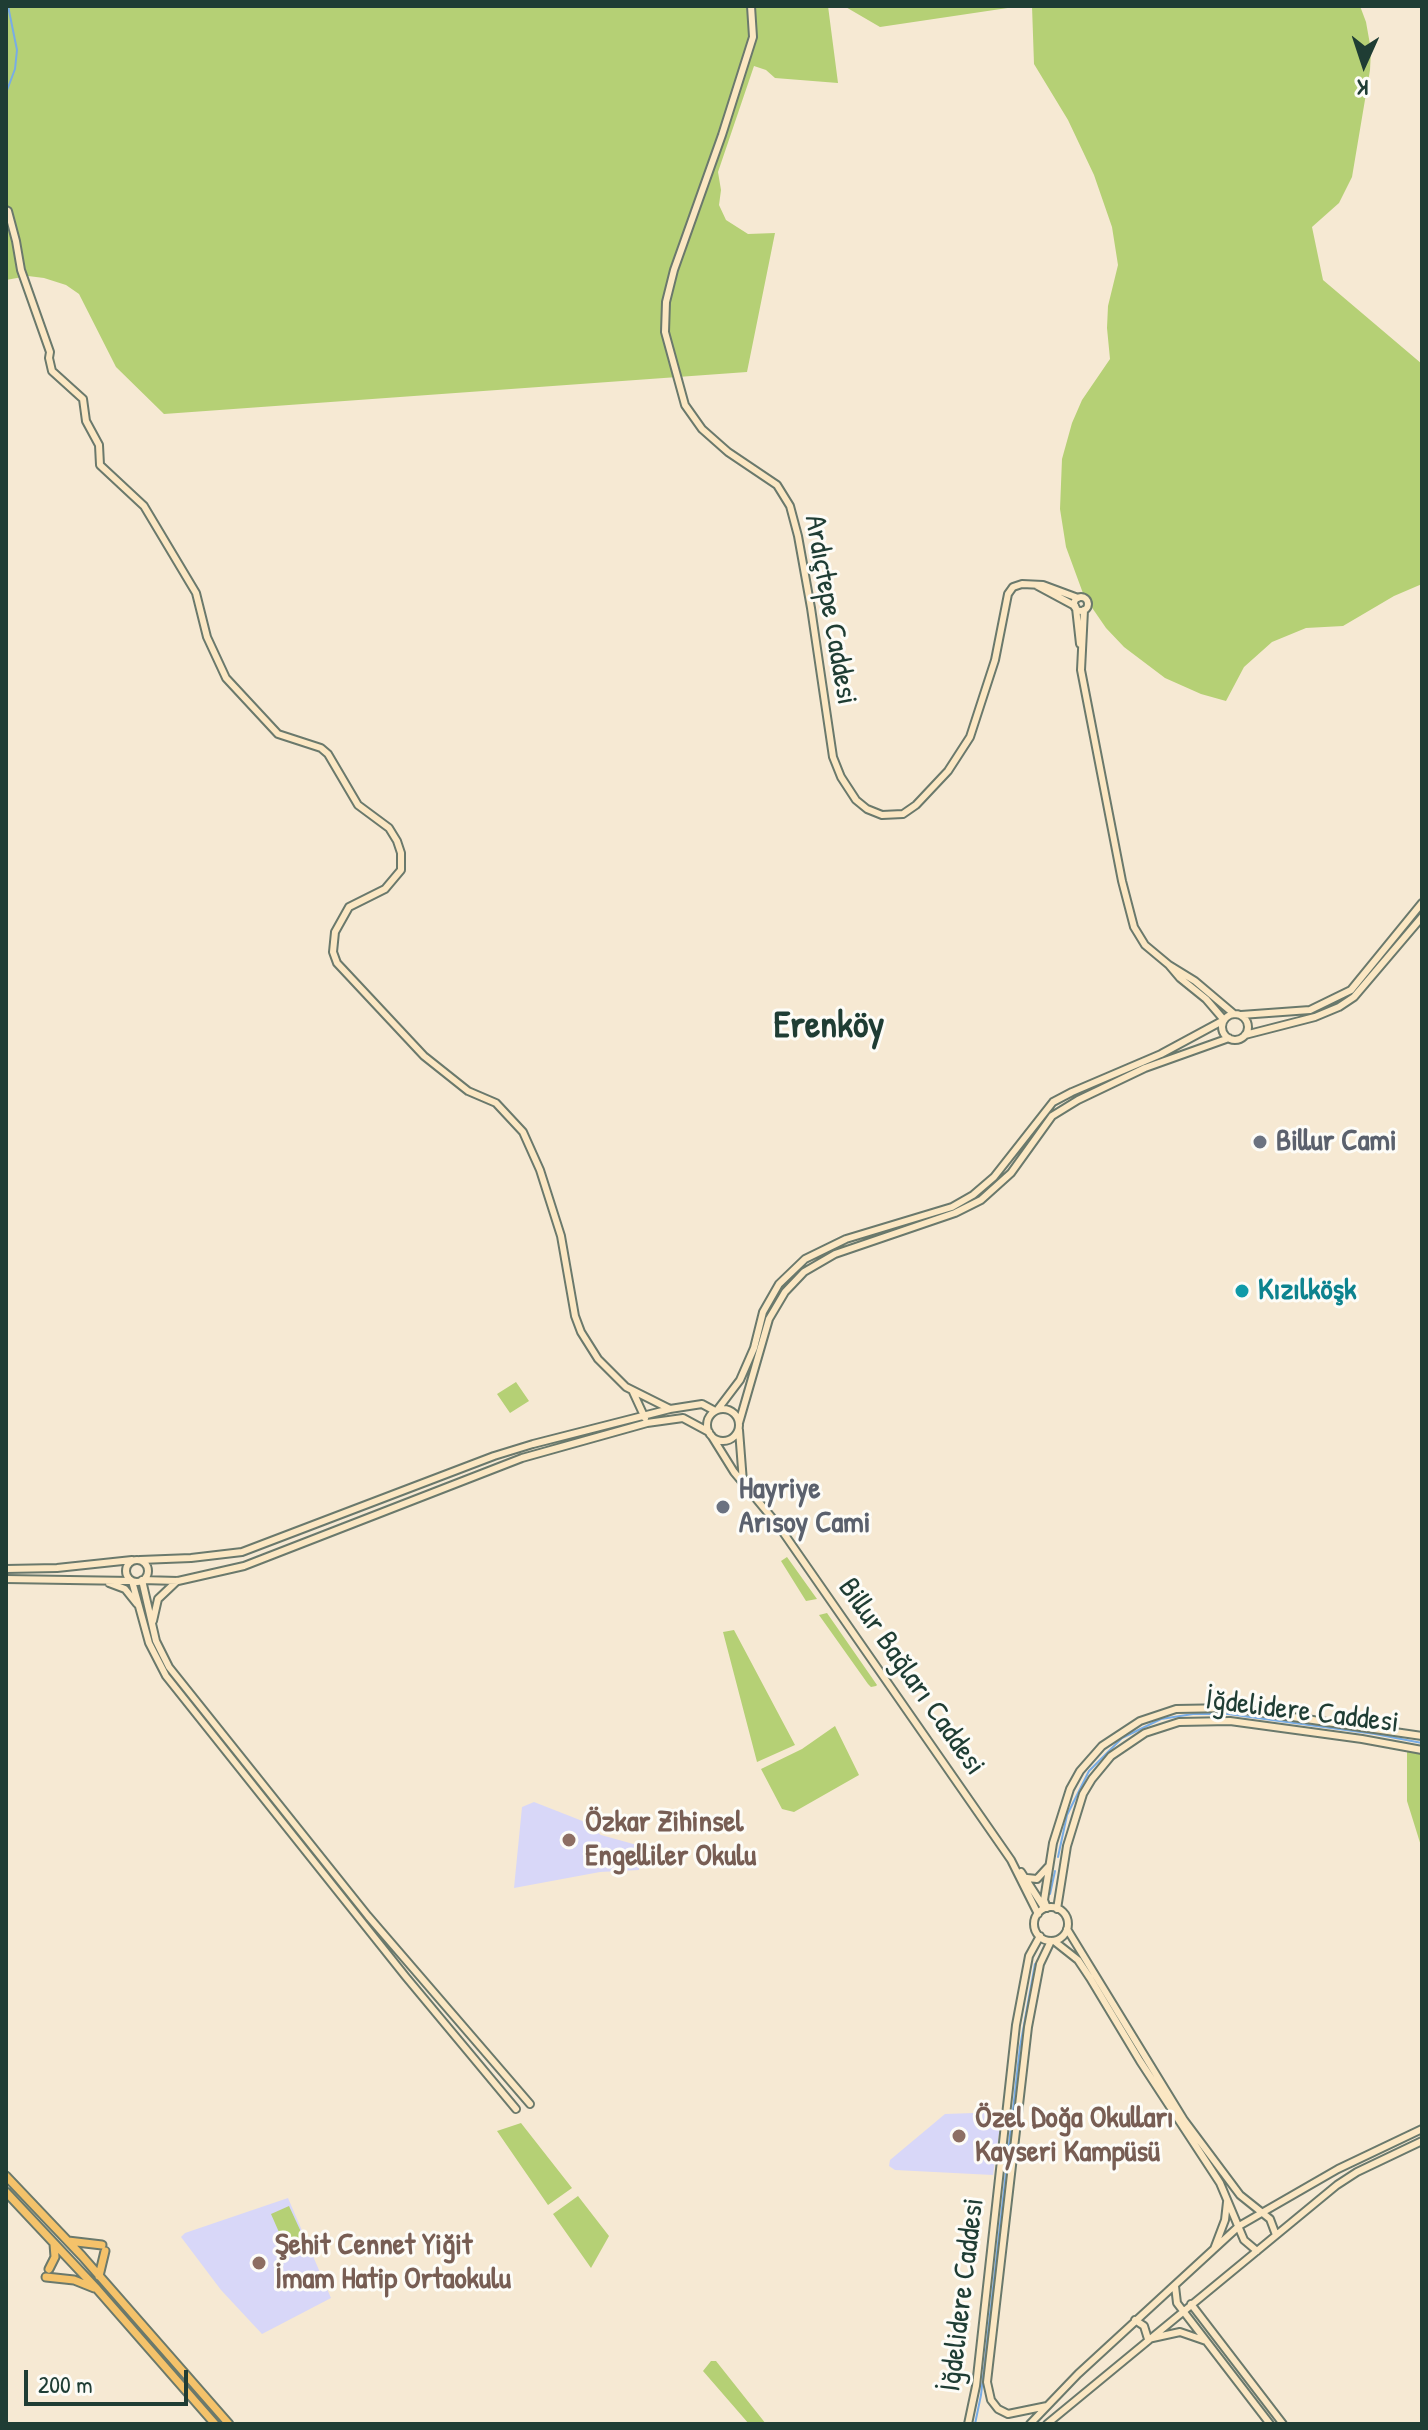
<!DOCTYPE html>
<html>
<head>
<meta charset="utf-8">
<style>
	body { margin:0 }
	#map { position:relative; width:1428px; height:2430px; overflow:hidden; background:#f6e9d3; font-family:"Patrick Hand",sans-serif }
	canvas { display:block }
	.frame { position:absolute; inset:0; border:8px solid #1f3d34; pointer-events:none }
	.north { position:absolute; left:1324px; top:24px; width:80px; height:80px; -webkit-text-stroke:6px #fdfcf7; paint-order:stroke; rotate:183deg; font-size:22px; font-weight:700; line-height:32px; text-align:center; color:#1f3d34 }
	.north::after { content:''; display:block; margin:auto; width:28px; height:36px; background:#1f3d34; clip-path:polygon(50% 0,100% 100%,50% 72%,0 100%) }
	.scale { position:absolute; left:24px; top:2370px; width:164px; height:36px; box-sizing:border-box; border:4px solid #1f3d34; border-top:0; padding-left:10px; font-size:24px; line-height:28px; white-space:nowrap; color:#1f3d34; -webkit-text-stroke:6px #fdfcf7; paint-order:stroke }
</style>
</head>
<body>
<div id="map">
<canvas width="1428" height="2430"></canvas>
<div class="frame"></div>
<div class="north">K</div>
<div class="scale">200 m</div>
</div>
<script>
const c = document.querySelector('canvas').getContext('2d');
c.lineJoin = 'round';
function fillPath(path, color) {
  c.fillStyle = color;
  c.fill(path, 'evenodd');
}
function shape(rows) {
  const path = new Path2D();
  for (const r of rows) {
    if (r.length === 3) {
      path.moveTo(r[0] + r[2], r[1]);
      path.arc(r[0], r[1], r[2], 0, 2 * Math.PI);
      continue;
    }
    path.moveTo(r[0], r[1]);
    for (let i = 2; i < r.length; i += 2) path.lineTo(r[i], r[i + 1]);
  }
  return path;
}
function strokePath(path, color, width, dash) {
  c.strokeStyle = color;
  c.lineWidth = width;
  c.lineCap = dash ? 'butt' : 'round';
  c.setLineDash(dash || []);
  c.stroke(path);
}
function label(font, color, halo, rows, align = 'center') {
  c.font = font + ' "Patrick Hand",sans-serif';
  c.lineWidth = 6;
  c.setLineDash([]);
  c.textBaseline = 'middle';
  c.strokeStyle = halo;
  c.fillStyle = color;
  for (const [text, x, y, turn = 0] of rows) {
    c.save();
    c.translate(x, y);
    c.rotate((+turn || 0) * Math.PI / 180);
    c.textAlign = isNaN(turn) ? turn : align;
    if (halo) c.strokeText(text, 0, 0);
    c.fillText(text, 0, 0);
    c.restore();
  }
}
const built = shape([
	[534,1802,585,1822,601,1835,637,1845,641,1851,639,1870,600,1872,514,1888,522,1807],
	[1002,2112,993,2175,895,2170,889,2166,890,2160,945,2114],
	[288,2198,331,2298,262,2334,221,2290,181,2237,185,2233]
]);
const green = shape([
	[6,6,828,6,838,83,775,78,766,70,754,66,718,172,721,190,719,205,726,220,748,234,775,233,747,372,164,414,116,367,79,294,66,285,44,278,28,276,6,280],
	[844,6,1021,6,880,27],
	[1032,6,1360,6,1366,22,1371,50,1370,70,1352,177,1339,203,1312,227,1323,280,1422,364,1422,584,1394,596,1343,626,1306,628,1272,642,1244,667,1226,701,1201,694,1165,678,1124,647,1106,628,1084,596,1066,547,1060,509,1062,459,1072,423,1082,400,1110,359,1107,328,1108,306,1118,265,1112,227,1094,175,1068,120,1034,64],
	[516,1382,529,1401,510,1413,497,1394],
	[787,1557,817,1599,806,1601,781,1561],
	[827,1613,877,1685,876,1686,871,1687,868,1684,819,1615],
	[734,1630,795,1745,757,1762,723,1632],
	[835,1726,859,1775,794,1812,782,1809,761,1769,802,1749],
	[1407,1748,1422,1752,1422,1849,1407,1801],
	[521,2123,572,2188,548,2205,497,2131],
	[578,2196,609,2236,591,2268,553,2214],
	[289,2206,308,2247,289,2255,271,2214],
	[711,2361,716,2361,766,2424,749,2424,703,2371]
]);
const stream = shape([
	[6,93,15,69,17,50,8,6],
	[1058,1857,1067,1815,1089,1771,1122,1738,1161,1719,1193,1714,1228,1714,1375,1734,1422,1743],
	[1050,1894,1055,1871],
	[975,2424,981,2395,1020,2047,1035,1964]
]);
const secondary = shape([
	[751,6,753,37,722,135,674,270,666,302,665,332,685,405,702,429,728,452,777,485,790,506,798,536,811,608,833,757,841,777,856,800,867,809,882,815,903,814,916,805,948,771,970,737,995,660,1008,594,1013,587,1022,584,1043,585,1078,598],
	[6,210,8,211,16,241,21,270,50,352,49,358,52,371,83,399,86,421,99,445,100,465,144,506,196,593,207,637,226,678,278,734,321,748,328,754,358,805,389,828,397,841,401,853,401,870,385,889,349,907,335,932,333,952,337,963,424,1056,468,1091,496,1103,523,1132,540,1170,561,1236,575,1316,581,1332,598,1359,626,1387,670,1409],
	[1036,585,1075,606],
	[1081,604,7],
	[1076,608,1080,644],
	[1084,610,1081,670,1122,881,1134,927,1145,945,1169,965],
	[1235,1027,13],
	[1241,1015,1310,1010,1351,990,1422,903],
	[1245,1035,1315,1017,1339,1007,1354,997,1422,917],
	[633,1392,645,1418],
	[723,1425,16],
	[718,1409,740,1380,754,1348,763,1312,779,1284,805,1259,846,1239,952,1207,973,1195,994,1177,1053,1102,1072,1092,1161,1054,1224,1020,1206,999,1180,978,1169,965,1195,981,1234,1014],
	[739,1423,769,1319,785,1292,804,1272,835,1254,955,1213,981,1200,1011,1173,1052,1116,1078,1100,1145,1068,1229,1038],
	[739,1430,743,1482],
	[711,1435,734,1472,778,1525,1011,1860,1038,1914],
	[140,1560,191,1558,242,1552,494,1456,533,1444,670,1409,702,1404,715,1411],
	[137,1571,11],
	[6,1569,57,1568,132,1560],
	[6,1579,132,1581,149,1643,166,1676,406,1977,516,2109],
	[109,1583,125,1589,137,1604],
	[153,1621,158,1599,177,1581],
	[1021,1872,1043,1906],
	[1027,1878,1037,1879,1048,1867],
	[1051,1924,17],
	[1047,1908,1044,1900,1053,1843,1070,1789,1080,1771,1102,1746,1140,1721,1176,1709,1231,1708,1422,1736],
	[1057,1909,1067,1846,1083,1794,1092,1779,1111,1756,1145,1733,1179,1722,1230,1721,1362,1739,1422,1750],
	[1067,1929,1184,2120,1240,2195,1270,2219,1276,2235],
	[1054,1941,1078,1960,1090,1978,1140,2061,1220,2183,1244,2240,1257,2251],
	[530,2104,368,1916,169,1667,156,1641,142,1580,178,1581,244,1566,522,1458,647,1423,683,1418,709,1432],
	[1214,2249,1225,2220,1227,2202],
	[1175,2286,1177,2303,1270,2424],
	[1191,2304,1283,2424],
	[1135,2320,1144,2326,1148,2339,1180,2332,1206,2341],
	[1047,2406,1008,2414,998,2409,991,2400,987,2382,1028,2027,1040,1964,1051,1941],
	[968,2424,976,2386,1016,2025,1029,1956,1040,1936],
	[1030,2424,1078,2374,1239,2226,1338,2169,1422,2129],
	[1047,2424,1337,2185,1357,2172,1422,2141]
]);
const primary = shape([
	[6,2176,82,2256,229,2424],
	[6,2192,97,2289,215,2424],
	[68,2241,102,2245],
	[49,2269,55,2257,54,2244],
	[99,2276,105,2251],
	[46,2277,74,2280,94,2288]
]);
const markers = [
	[1260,1142,8,"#6b7280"],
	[1242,1291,8,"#0f9aa8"],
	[723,1507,8,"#6b7280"],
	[569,1840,8,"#8d6e63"],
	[959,2136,8,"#8d6e63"],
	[259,2263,8,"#8d6e63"]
];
const streetNames = [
	["Ardıçtepe Caddesi",830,610,80],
	["Billur Bağları Caddesi",911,1677,55],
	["İğdelidere Caddesi",1302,1712,7],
	["İğdelidere Caddesi",963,2295,-83]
];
const worshipNames = [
	["Billur Cami",1276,1142],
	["Hayriye",739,1490],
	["Arısoy Cami",739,1524]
];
const cultureNames = [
	["Kızılköşk",1258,1291]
];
const educationNames = [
	["Özkar Zihinsel",585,1823],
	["Engelliler Okulu",585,1857],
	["Özel Doğa Okulları",975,2119],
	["Kayseri Kampüsü",975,2153],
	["Şehit Cennet Yiğit",275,2246],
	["İmam Hatip Ortaokulu",275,2280]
];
const districtNames = [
	["Erenköy",829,1027]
];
fillPath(built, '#d8d7f8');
fillPath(green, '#b5d075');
strokePath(stream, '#78ace5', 2);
strokePath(secondary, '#6a796c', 10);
strokePath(primary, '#6a796c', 11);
strokePath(secondary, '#fbe7c3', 6);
strokePath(primary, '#f4c26a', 7);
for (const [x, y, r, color] of markers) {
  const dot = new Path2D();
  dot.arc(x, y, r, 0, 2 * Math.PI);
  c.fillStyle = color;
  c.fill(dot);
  strokePath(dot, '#fdfcf7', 3);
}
label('30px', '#1f3d34', '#fdfcf7', streetNames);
label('bold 30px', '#5b616d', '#fdfcf7', worshipNames, 'left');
label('bold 30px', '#0d838f', '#fdfcf7', cultureNames, 'left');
label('bold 30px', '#785e54', '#fdfcf7', educationNames, 'left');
label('bold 38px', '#1f3d34', '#fdfcf7', districtNames);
</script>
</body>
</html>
